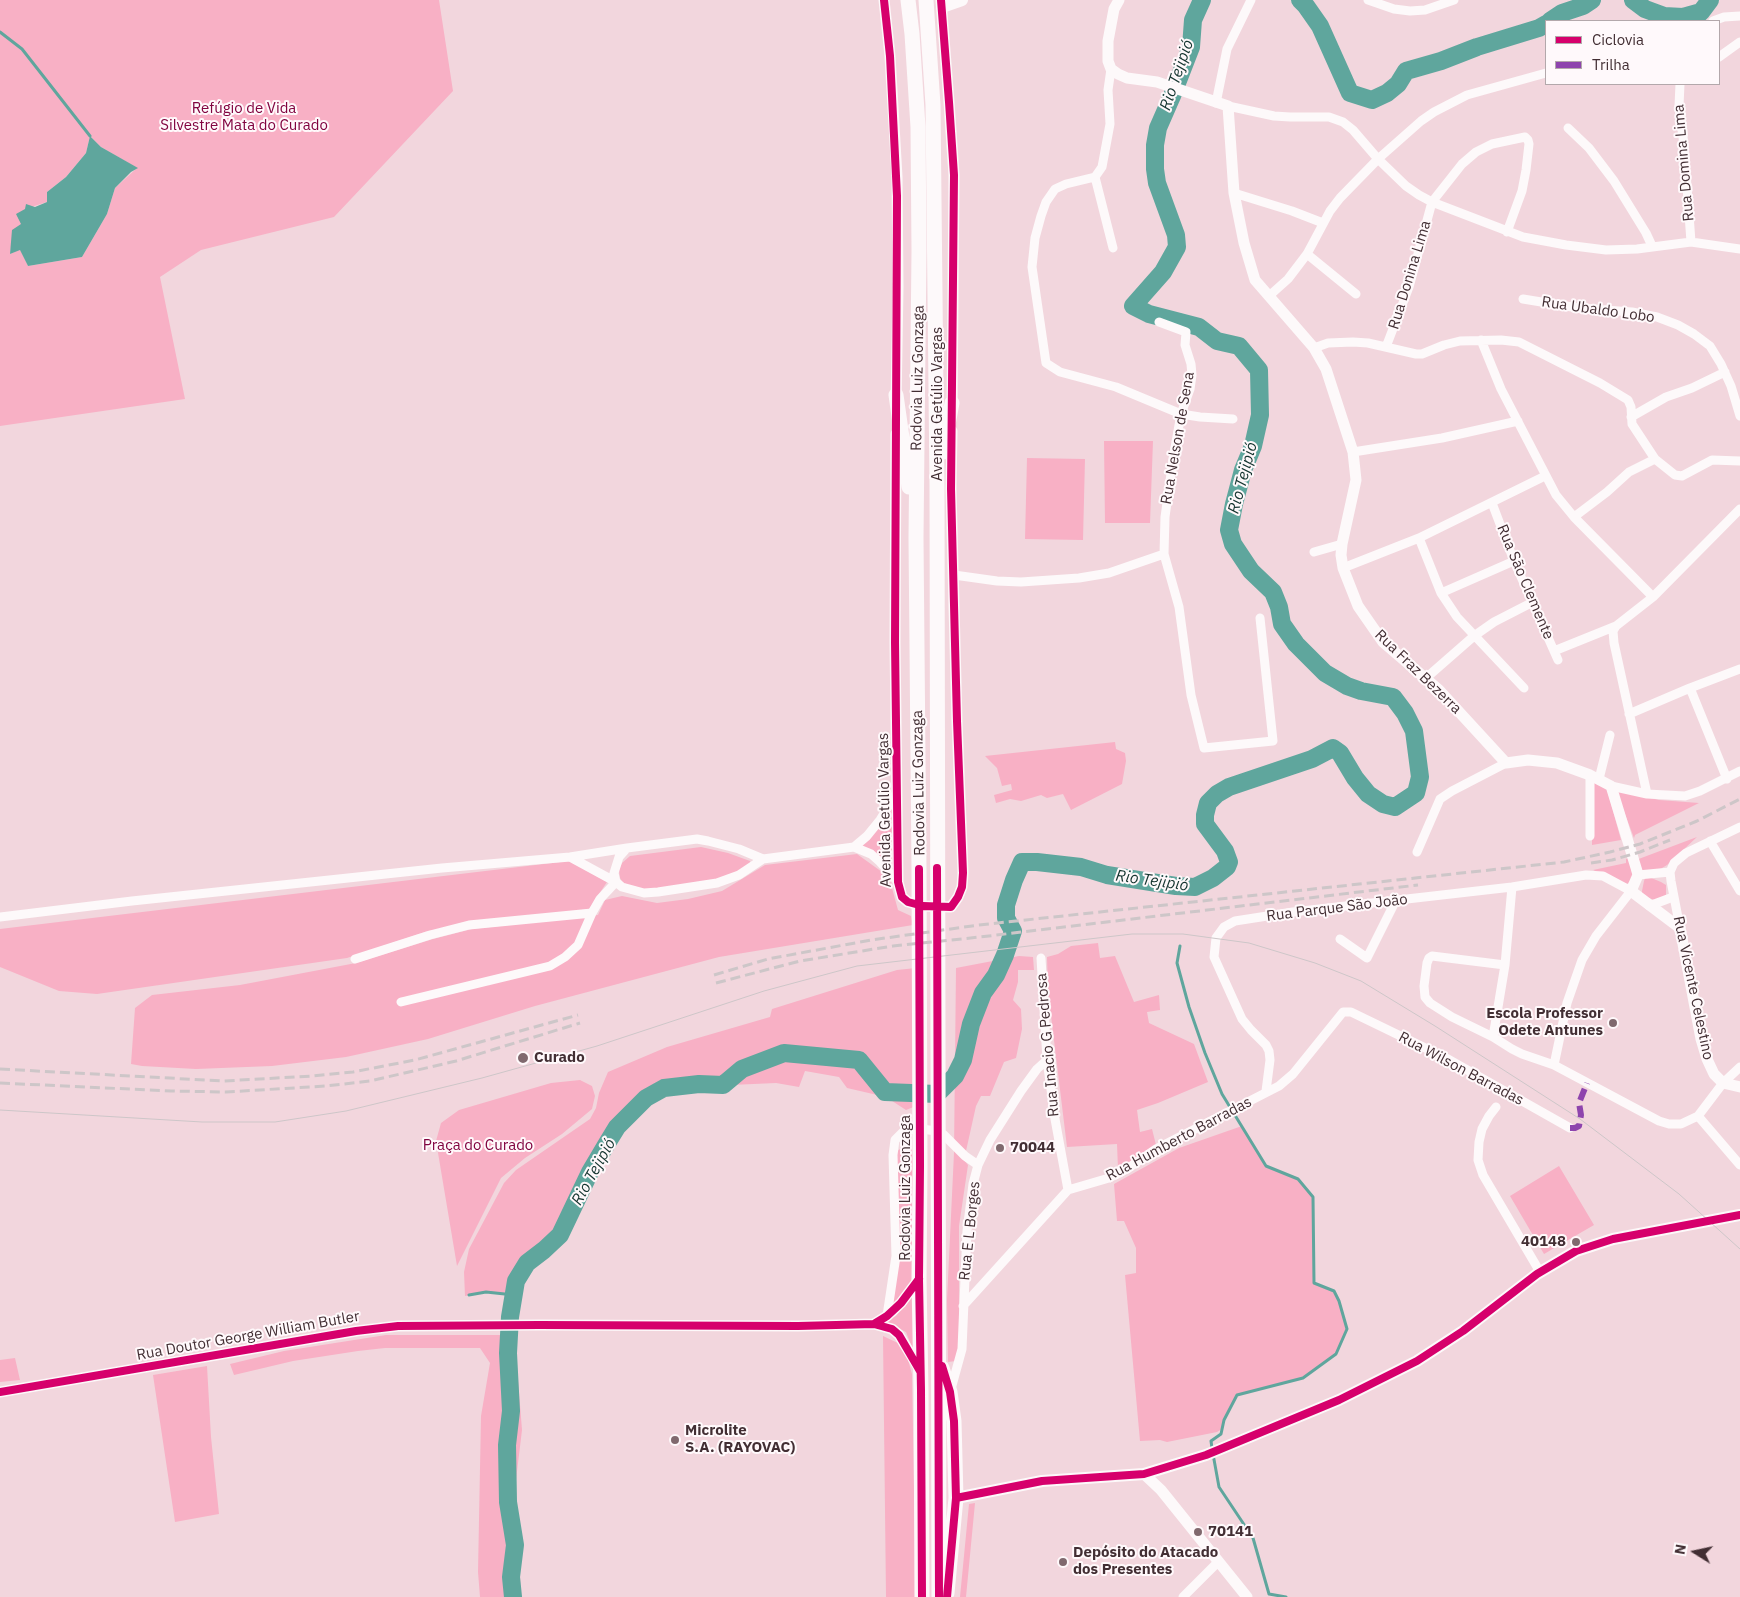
<!DOCTYPE html>
<html>
<head>
<meta charset="utf-8">
<style>
	body { margin:0 }
	#map { position:relative; width:1740px; height:1597px; overflow:hidden; background:#f2d6dd; font-family:"IBM Plex Sans",sans-serif }
	canvas { display:block }
	.legend { position:absolute; left:1545px; top:20px; width:175px; height:65px; box-sizing:border-box; background:#fff9fb; border:1px solid #b3a8ab; margin:0; padding:6px 9px; list-style:none; font-size:15px; color:#422e33 }
	.legend li { display:flex; align-items:center; gap:10px; height:25px }
	.legend b { width:25px; border:1px solid #b3a8ab }
	.north { position:absolute; left:1670px; top:1527px; width:50px; height:50px; -webkit-text-stroke:4px #fff9fb; paint-order:stroke; rotate:280deg; font-size:14px; font-weight:700; line-height:20px; text-align:center; color:#422e33 }
	.north::after { content:''; display:block; margin:auto; width:18px; height:22px; background:#422e33; clip-path:polygon(50% 0,100% 100%,50% 72%,0 100%) }
</style>
</head>
<body>
<div id="map">
<canvas width="1740" height="1597"></canvas>
<ul class="legend">
<li><b style="height:6px;background:#d6006c"></b>Ciclovia</li>
<li><b style="height:6px;background:#8e44ad"></b>Trilha</li>
</ul>
<div class="north">N</div>
</div>
<script>
const c = document.querySelector('canvas').getContext('2d');
c.lineJoin = 'round';
function fillPath(path, color) {
  c.fillStyle = color;
  c.fill(path, 'evenodd');
}
function shape(rows) {
  const path = new Path2D();
  for (const r of rows) {
    path.moveTo(r[0], r[1]);
    for (let i = 2; i < r.length; i += 2) path.lineTo(r[i], r[i + 1]);
  }
  return path;
}
function strokePath(path, color, width, dash) {
  c.strokeStyle = color;
  c.lineWidth = width;
  c.lineCap = dash ? 'butt' : 'round';
  c.setLineDash(dash || []);
  c.stroke(path);
}
function label(font, color, halo, rows, align = 'center') {
  c.font = font + ' "IBM Plex Sans",sans-serif';
  c.lineWidth = 4;
  c.setLineDash([]);
  c.textBaseline = 'middle';
  c.strokeStyle = halo;
  c.fillStyle = color;
  for (const [text, x, y, turn = 0] of rows) {
    c.save();
    c.translate(x, y);
    c.rotate((+turn || 0) * Math.PI / 180);
    c.textAlign = isNaN(turn) ? turn : align;
    if (halo) c.strokeText(text, 0, 0);
    c.fillText(text, 0, 0);
    c.restore();
  }
}
const green = shape([
	[0,0,439,0,453,91,334,217,201,250,160,277,185,399,0,426],
	[90,136,101,147,137,168,115,188,107,214,82,257,28,266,20,249,10,254,11,247,21,225,25,209,47,202,47,192,66,177,86,153],
	[1104,441,1153,441,1150,523,1105,523],
	[1027,458,1085,459,1083,540,1025,539],
	[1115,742,1116,749,1125,753,1126,761,1122,784,1071,810,1063,794,1047,798,1041,795,1021,801,1010,799,996,803,994,795,1012,790,1011,784,1002,786,997,768,985,756],
	[1592,779,1607,789,1621,840,1592,845],
	[1619,791,1659,800,1699,803,1635,835,1634,838,1617,793],
	[895,800,895,875,861,846],
	[1697,837,1667,865,1657,871,1641,871,1636,860],
	[701,847,728,853,750,861,751,864,742,870,718,880,642,891,623,883,620,878,619,870,622,863,630,856],
	[857,854,889,877,898,910,911,916,913,925,719,957,535,1006,428,1039,346,1057,272,1066,196,1069,142,1066,131,1064,135,1008,152,995,240,985,356,963,433,939,472,929,598,915,605,900,622,896,657,903,688,899,722,891,765,865],
	[1629,858,1633,879,1627,884,1593,870,1626,863,1626,859],
	[569,861,607,882,589,909,428,931,347,958,97,994,59,991,0,967,0,929],
	[1649,877,1661,882,1666,885,1666,896,1655,900,1641,896,1644,881,1645,878],
	[1098,943,1100,958,1115,956,1134,1002,1159,995,1160,1010,1147,1012,1149,1023,1194,1044,1208,1082,1158,1103,1137,1110,1140,1132,1152,1129,1156,1145,1118,1169,1117,1144,1067,1147,1048,991,1047,957,1058,954,1071,946],
	[1019,956,1033,957,1034,970,1018,970,1018,982,1013,1000,1021,1009,1022,1029,1016,1058,1004,1062,990,1096,981,1096,976,1106,964,1160,968,1165,959,1226,959,1346,956,1361,948,1362,947,1300,954,1153,956,968],
	[916,968,916,1106,906,1110,886,1097,847,1088,839,1077,805,1071,799,1087,776,1083,664,1088,646,1098,617,1127,590,1172,560,1235,544,1250,527,1263,516,1281,514,1295,486,1292,465,1296,464,1272,469,1249,504,1183,516,1170,590,1119,596,1108,599,1093,608,1072,667,1047,770,1017,772,1009,897,970],
	[580,1080,592,1086,595,1096,592,1109,562,1134,525,1158,501,1178,457,1266,436,1141,441,1123,459,1110,551,1083],
	[1242,1126,1266,1166,1298,1179,1313,1197,1314,1283,1334,1291,1339,1301,1347,1329,1336,1354,1303,1378,1237,1395,1224,1420,1222,1429,1217,1432,1167,1442,1160,1440,1140,1441,1125,1275,1136,1273,1136,1248,1124,1221,1117,1221,1114,1184,1179,1148],
	[907,1145,912,1146,915,1186,914,1272,910,1286,891,1309,895,1152],
	[1559,1166,1594,1225,1544,1254,1510,1196],
	[915,1292,915,1355,906,1332,883,1321,896,1316],
	[514,1329,522,1430,515,1488,521,1597,480,1597,478,1572,481,1416,490,1363,480,1348,385,1348,358,1351,293,1361,234,1375,230,1364,284,1351,386,1335,503,1335,502,1330],
	[883,1336,900,1344,907,1356,912,1374,916,1597,886,1597],
	[15,1358,20,1380,0,1382,0,1360],
	[207,1366,211,1437,219,1514,175,1522,153,1375],
	[975,1503,966,1597,960,1597,969,1504]
]);
const water = shape([
	[90,136,101,147,138,168,131,172,115,188,107,214,82,257,28,266,20,250,10,254,12,230,21,224,16,214,25,209,26,204,35,207,47,202,47,192,66,177,86,153]
]);
const stream = shape([
	[0,32,22,49,90,136],
	[1180,946,1177,963,1189,1007,1205,1053,1222,1094,1266,1166,1298,1179,1313,1197,1314,1283,1334,1291,1339,1301,1347,1329,1336,1354,1303,1378,1237,1395,1224,1420,1221,1434,1211,1441,1212,1448],
	[469,1295,486,1292,514,1295],
	[1213,1454,1219,1487,1253,1538,1269,1594,1286,1597]
]);
const river = shape([
	[1300,0,1306,6,1320,26,1350,93,1372,100,1387,93,1398,84,1406,71,1441,61,1477,47,1539,28,1546,24],
	[1633,0,1645,9,1664,16,1683,17,1701,12,1710,0],
	[1550,21,1562,13,1583,6,1592,0],
	[513,1597,511,1577,515,1545,508,1502,507,1445,511,1411,508,1353,510,1317,516,1281,527,1263,544,1250,560,1235,590,1172,606,1145,617,1127,646,1098,664,1088,699,1084,723,1085,742,1069,784,1053,859,1060,885,1092,937,1094,955,1076,963,1060,971,1024,983,993,996,975,1005,955,1013,931,1006,918,1006,905,1014,880,1022,862,1037,862,1081,867,1107,875,1176,886,1195,887,1213,878,1227,867,1229,862,1225,851,1205,824,1205,815,1208,803,1217,794,1229,787,1312,759,1333,748,1340,753,1355,778,1368,794,1383,804,1395,807,1416,793,1420,777,1414,731,1405,713,1393,697,1361,691,1347,686,1325,673,1296,644,1282,624,1279,607,1273,592,1251,571,1233,544,1229,530,1234,504,1243,470,1253,446,1260,415,1259,370,1239,346,1217,341,1199,327,1149,314,1133,306,1163,272,1177,247,1176,235,1157,183,1155,169,1155,145,1158,128,1172,96,1191,47,1193,20,1202,0]
]);
const minor = shape([
	[1368,0,1394,9,1410,11,1425,10,1454,0],
	[1713,21,1724,17,1740,16],
	[1719,57,1740,42],
	[1111,69,1108,90,1110,124,1102,167,1095,177,1066,184,1055,189,1046,202,1041,216,1035,238,1032,267,1046,363,1060,372,1116,387,1181,414,1200,417,1233,419],
	[1680,84,1679,106,1684,145,1691,242],
	[1216,103,1227,49,1251,0],
	[1228,106,1274,116,1290,117,1329,117,1343,122,1353,130,1378,159,1406,186,1419,195,1432,202,1523,237,1566,245,1606,250,1637,249,1691,242,1740,249],
	[1568,128,1589,148,1614,181,1646,233,1652,246],
	[1095,177,1113,248],
	[1234,193,1292,211,1323,223],
	[1307,254,1356,294],
	[1269,296,1288,279,1307,254,1330,211,1340,198,1378,159,1421,121,1434,112,1467,95,1546,73],
	[1523,299,1578,308,1632,312,1657,317,1678,325,1694,334,1710,346,1721,364,1731,386,1740,416],
	[1159,322,1186,332,1185,345,1191,364,1192,375,1190,389,1181,414,1173,459,1165,517,1164,554,1179,607,1191,695,1204,748,1273,741,1260,618],
	[1481,340,1501,389,1556,495,1574,517,1653,597],
	[1386,347,1409,287,1432,202,1462,164,1476,152,1492,144,1525,137,1528,140,1529,144,1526,170,1522,191,1507,232],
	[1314,348,1328,343,1353,342,1368,343,1416,354,1422,354,1444,345,1460,341,1501,340,1519,342,1600,383,1628,400,1631,407,1632,424,1655,459],
	[1631,417,1666,397,1692,388,1725,372],
	[1353,452,1442,438,1518,421],
	[1492,503,1514,561,1558,660],
	[1574,517,1607,492,1629,472,1655,459,1675,475,1682,476,1712,460,1740,461],
	[1419,538,1441,593,1457,617,1524,688],
	[1314,552,1342,544],
	[1343,568,1419,538,1545,476],
	[954,575,997,581,1021,582,1079,578,1109,573,1164,554],
	[1441,593,1514,561],
	[1616,626,1613,631,1614,643,1647,794],
	[1554,651,1616,626,1653,597,1740,509],
	[1426,678,1474,636,1494,622,1531,603],
	[1690,688,1727,779],
	[1629,714,1690,688,1740,669],
	[1590,775,1590,836],
	[1599,779,1610,735],
	[1611,786,1647,794,1685,796,1700,791,1740,771],
	[1710,841,1740,891],
	[854,847,867,836,880,820,897,792],
	[1417,852,1440,799,1452,791,1506,763],
	[763,859,739,875,717,883,658,892,644,893,622,887,616,882,614,873,619,857,627,848,697,839,708,841,739,849,763,859,854,847,871,854,880,862,898,882],
	[1638,875,1670,872],
	[1649,906,1673,897],
	[0,917,132,901,442,868,570,857,627,848],
	[1680,928,1671,881,1670,872,1674,863,1686,853,1740,827],
	[1340,939,1367,958,1396,900],
	[1041,958,1047,1060,1055,1119,1068,1190],
	[355,959,430,935,469,925,592,913,600,899,616,882,570,857],
	[1505,965,1432,956,1429,958,1427,963,1424,986,1425,997,1430,1003,1452,1017,1493,1037,1512,1049,1522,1054,1554,1065,1659,1121,1669,1124,1681,1124,1698,1116,1723,1083,1740,1067],
	[401,1002,550,966,565,957,578,945,592,913],
	[1493,1037,1505,965,1512,887],
	[1266,1091,1270,1060,1269,1051,1266,1045,1251,1030,1242,1019,1214,957,1216,938,1224,927,1235,921,1293,912,1512,887,1586,875,1603,876,1631,891,1596,936,1582,960,1567,1003,1554,1065],
	[1496,1107,1489,1116,1482,1129,1479,1142,1478,1160,1483,1175,1540,1272],
	[1698,1116,1740,1165],
	[963,1306,1068,1190,1109,1178,1127,1169,1156,1149,1279,1086,1293,1074,1343,1012,1351,1012,1446,1058,1570,1128],
	[887,1316,896,1256,893,1155,895,1140,905,1130,921,1129,937,1131,944,1135,965,1156,978,1165],
	[951,1389,962,1349,967,1231,973,1184,978,1165,990,1140,1021,1091,1037,1069,1047,1060],
	[1183,1597,1218,1562]
]);
const tertiary = shape([
	[884,0,890,56,897,177,898,287,896,403],
	[941,0,949,102,954,175,952,410],
	[1119,0,1114,9,1108,41,1108,61,1111,69,1118,74,1127,78,1157,82,1228,106,1234,193,1244,243,1255,280,1314,348,1326,369,1353,452,1356,480,1342,544,1341,555,1343,568,1358,606,1383,642,1439,690,1506,763,1528,760,1557,763,1590,775,1611,786,1637,871,1638,875,1631,891,1680,928,1701,1039,1707,1059,1714,1074,1723,1083,1740,1087],
	[896,434,895,642,898,882,902,897,908,902,923,906,951,907,958,897,962,887,963,873,957,721,951,489,952,431],
	[874,1324,887,1316,901,1303,919,1279],
	[0,1392,356,1331,398,1326,539,1325,798,1326,874,1324,892,1329,899,1335,920,1370],
	[1144,1474,1161,1490,1247,1597]
]);
const secondary = shape([
	[942,7,962,0],
	[956,1498,1042,1481,1144,1474,1206,1455,1339,1400,1417,1361,1463,1331,1537,1274,1576,1251,1613,1239,1740,1215]
]);
const trunk = shape([
	[908,0,912,34,918,127,919,251,916,538,919,869,920,1166,919,1279,921,1390,922,1597],
	[926,0,933,105,937,485,939,1597],
	[896,395,909,487],
	[943,452,952,403],
	[942,1368,950,1392,954,1421,956,1498,947,1593]
]);
const tram = shape([
	[0,1110,202,1122,275,1122,346,1111,482,1078,597,1046,764,991,857,966,1132,934,1183,934,1249,943,1315,963,1361,981,1435,1026,1580,1119,1679,1194,1740,1249]
]);
const rail = shape([
	[1591,863,1612,860,1640,852,1670,840],
	[714,975,768,959,871,940,979,925,1564,862,1610,852,1640,844,1697,821,1740,799],
	[716,983,800,961,893,946,980,937,1418,885],
	[0,1069,224,1081,312,1076,353,1072,415,1060,578,1015],
	[0,1083,171,1091,226,1092,326,1086,370,1081,409,1072,456,1061,580,1023]
]);
const quiet = shape([
	[1570,1128,1575,1128,1579,1126,1581,1115,1579,1103,1587,1083]
]);
const cycleway = shape([
	[884,0,890,56,897,196,895,642,898,882,902,897,908,902,923,906,951,907,958,897,962,887,963,873,957,721,951,489,954,175,949,102,941,0],
	[937,868,939,1597],
	[919,869,920,1166,919,1279,921,1390,922,1597],
	[874,1324,887,1316,901,1303,919,1279],
	[942,1366,950,1392,954,1421,956,1498,947,1597],
	[0,1392,356,1331,398,1326,539,1325,798,1326,874,1324,892,1329,899,1335,920,1371],
	[956,1498,1042,1481,1144,1474,1206,1455,1339,1400,1417,1361,1463,1331,1537,1274,1576,1251,1613,1239,1740,1215]
]);
const markers = [
	[1613,1023,5,"#80696e"],
	[523,1058,6,"#80696e"],
	[1000,1148,5,"#80696e"],
	[1576,1242,5,"#80696e"],
	[675,1440,5,"#80696e"],
	[1198,1532,5,"#80696e"],
	[1063,1562,5,"#80696e"]
];
const parkNames = [
	["Refúgio de Vida",244,109],
	["Silvestre Mata do Curado",244,126],
	["Praça do Curado",478,1146]
];
const streetNames = [
	["Rua Domina Lima",1684,163,-95],
	["Rua Donina Lima",1410,275,-73],
	["Rua Ubaldo Lobo",1598,310,8],
	["Rodovia Luiz Gonzaga",918,378,-89],
	["Avenida Getúlio Vargas",938,404,-90],
	["Rua Nelson de Sena",1178,438,-80],
	["Rua São Clemente",1525,582,67],
	["Rua Fraz Bezerra",1418,672,44],
	["Rodovia Luiz Gonzaga",919,783,-91],
	["Avenida Getúlio Vargas",885,810,-91],
	["Rua Parque São João",1337,908,-7],
	["Rua Vicente Celestino",1693,988,78],
	["Rua Inacio G Pedrosa",1048,1045,-95],
	["Rua Wilson Barradas",1461,1069,28],
	["Rua Humberto Barradas",1179,1139,-28],
	["Rodovia Luiz Gonzaga",906,1188,-90],
	["Rua E L Borges",970,1231,-84],
	["Rua Doutor George William Butler",248,1336,-10]
];
const poiNames = [
	["Escola Professor",1603,1014,"right"],
	["Odete Antunes",1603,1031,"right"],
	["Curado",534,1058],
	["70044",1010,1148],
	["40148",1566,1242,"right"],
	["Microlite",685,1431],
	["S.A. (RAYOVAC)",685,1448],
	["70141",1208,1532],
	["Depósito do Atacado",1073,1553],
	["dos Presentes",1073,1570]
];
const waterNames = [
	["Rio Tejipió",1177,75,-71],
	["Rio Tejipió",1243,478,-75],
	["Rio Tejipió",1152,881,8],
	["Rio Tejipió",594,1172,-61]
];
fillPath(green, '#f8b0c5');
fillPath(water, '#5fa69d');
strokePath(stream, '#5fa69d', 3);
strokePath(river, '#5fa69d', 18);
strokePath(minor, '#fdf9fa', 9);
strokePath(tertiary, '#fdf9fa', 11);
strokePath(secondary, '#fdf9fa', 12);
strokePath(trunk, '#fdf9fa', 15);
strokePath(tram, '#cdc6c8', 1);
strokePath(rail, '#cdc6c8', 3, [10, 5]);
strokePath(quiet, '#8e44ad', 6, [12, 6]);
strokePath(cycleway, '#d6006c', 8);
for (const [x, y, r, color] of markers) {
  const dot = new Path2D();
  dot.arc(x, y, r, 0, 2 * Math.PI);
  c.fillStyle = color;
  c.fill(dot);
  strokePath(dot, '#fff9fb', 2);
}
label('15px', '#810440', '#fff9fb', parkNames);
label('15px', '#422e33', '#fff9fb', streetNames);
label('bold 15px', '#422e33', '#fff9fb', poiNames, 'left');
label('italic 16px', '#14342f', '#fff9fb', waterNames);
</script>
</body>
</html>
